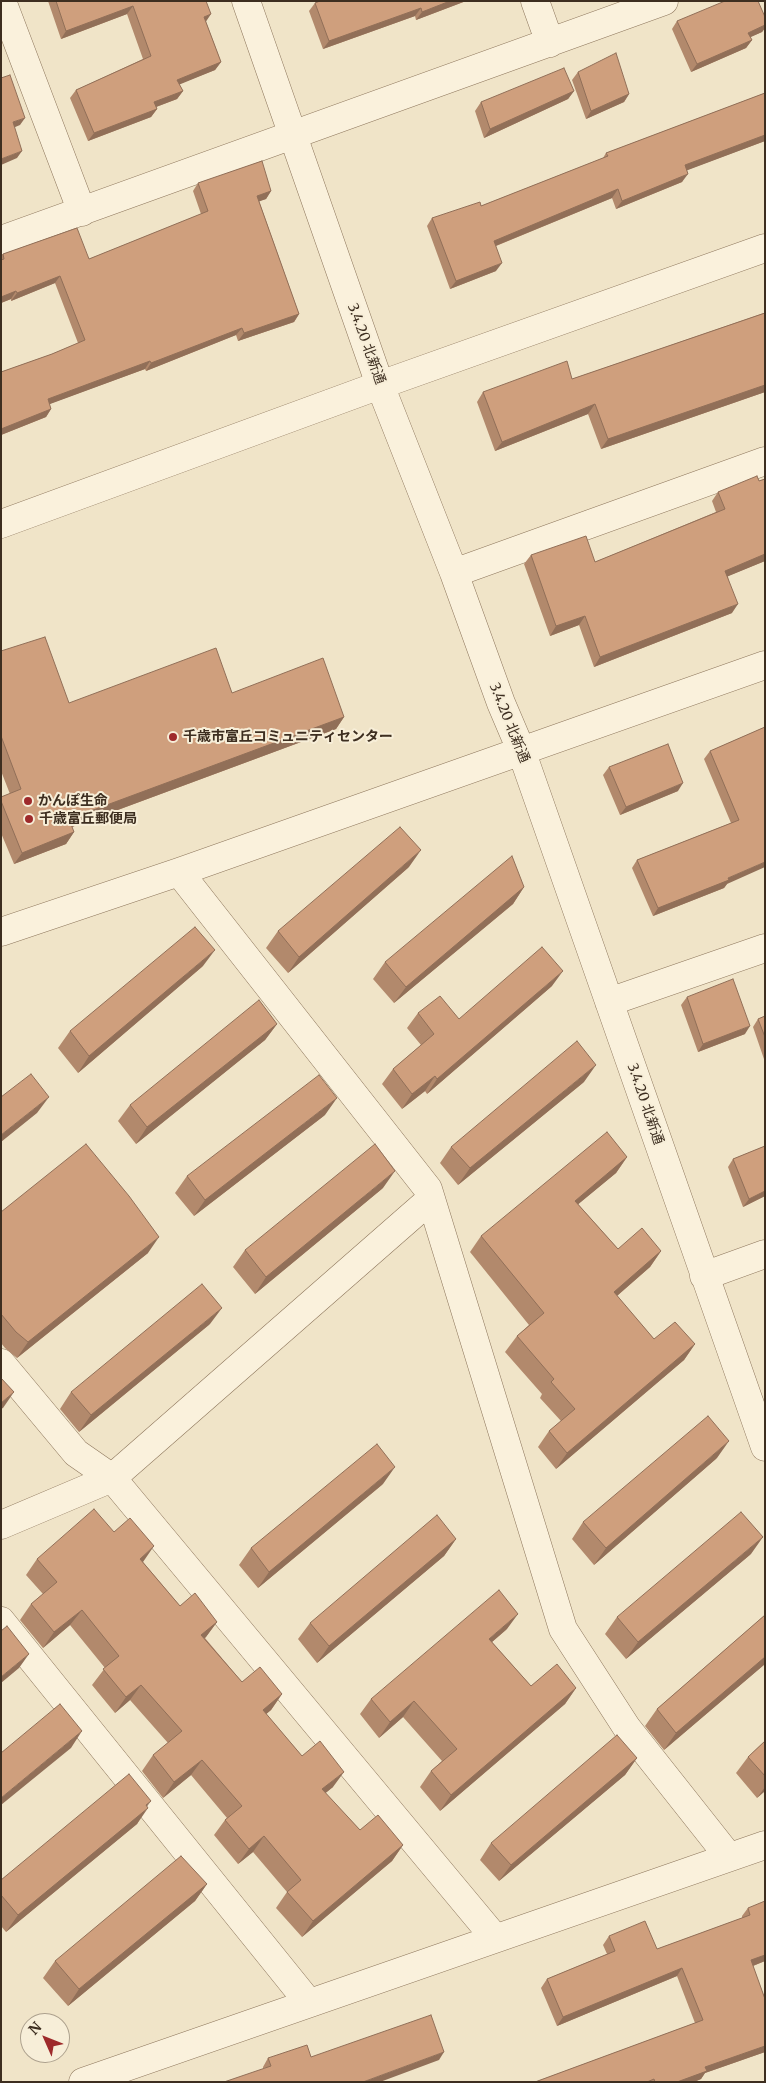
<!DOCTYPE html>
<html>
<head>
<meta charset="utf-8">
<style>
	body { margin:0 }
	#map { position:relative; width:766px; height:2083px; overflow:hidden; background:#f0e4c8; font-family:Merriweather,serif }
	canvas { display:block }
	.frame { position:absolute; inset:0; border:2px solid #3d2e20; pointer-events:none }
	.north { position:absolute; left:20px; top:2013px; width:50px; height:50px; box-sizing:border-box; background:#f7eed8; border:1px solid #ada18e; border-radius:50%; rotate:314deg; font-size:14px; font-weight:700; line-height:20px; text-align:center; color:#3d2e20 }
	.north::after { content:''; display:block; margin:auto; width:18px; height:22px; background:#9e2a2b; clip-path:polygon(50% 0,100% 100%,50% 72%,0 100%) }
</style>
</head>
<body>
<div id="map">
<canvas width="766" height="2083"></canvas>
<div class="frame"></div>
<div class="north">N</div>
</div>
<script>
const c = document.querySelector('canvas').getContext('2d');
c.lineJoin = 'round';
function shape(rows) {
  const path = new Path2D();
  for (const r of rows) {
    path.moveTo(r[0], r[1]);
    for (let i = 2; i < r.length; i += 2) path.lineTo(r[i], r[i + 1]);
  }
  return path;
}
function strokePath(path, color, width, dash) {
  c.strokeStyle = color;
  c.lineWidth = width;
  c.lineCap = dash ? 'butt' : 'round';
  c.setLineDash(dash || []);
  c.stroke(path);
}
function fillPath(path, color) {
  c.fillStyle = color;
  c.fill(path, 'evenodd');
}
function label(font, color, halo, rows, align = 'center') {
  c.font = font + ' Merriweather,"Noto Sans JP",serif';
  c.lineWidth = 4;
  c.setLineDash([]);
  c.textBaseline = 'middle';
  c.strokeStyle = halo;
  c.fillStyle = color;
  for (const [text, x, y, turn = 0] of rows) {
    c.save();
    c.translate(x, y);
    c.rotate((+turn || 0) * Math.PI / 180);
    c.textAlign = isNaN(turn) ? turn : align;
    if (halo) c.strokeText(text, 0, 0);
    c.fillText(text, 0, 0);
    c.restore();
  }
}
const minor = shape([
	[2,1,82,212],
	[246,1,380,385,454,573,501,703,521,750,765,1447],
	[535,1,550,43],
	[1,240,664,1],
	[1,524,380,385,765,248],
	[454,573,765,461],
	[179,872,428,1189,563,1629,627,1728,729,1857],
	[1,932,179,872,765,665],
	[609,1002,765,948],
	[704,1276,765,1254],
	[1,1363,76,1453,112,1478,495,1938],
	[1,1525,112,1478,431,1199],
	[1,1621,309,2003],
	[83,2082,765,1845]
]);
const wall = shape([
	[48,1,206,1,206,22,221,62,215,70,179,84,183,91,177,99,156,107,157,109,151,117,88,141,70,98,76,90,143,59,127,14,61,39],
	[320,1,466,1,416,20,415,16,323,49,309,11,315,3],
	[765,17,765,28,762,32,750,37,752,40,746,48,691,72,672,29,677,21],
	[578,72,629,94,624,102,586,119,572,80],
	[574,91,568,99,484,138,475,111,481,102],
	[765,93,765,141,687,170,682,182,616,209,612,198,496,246,496,271,450,289,427,226,432,218,481,206,603,158,606,153],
	[198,183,271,191,266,199,259,201,299,314,294,322,238,341,236,335,146,371,145,369,49,404,51,409,46,417,1,435,1,372,52,354,78,343,55,283,11,301,11,299,1,303,1,256,3,254,89,259,201,214,193,191],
	[765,312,765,392,601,449,588,414,495,451,477,402,483,392,572,379,764,313],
	[765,479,765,561,728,576,732,613,594,667,579,625,550,636,524,564,531,555,595,562,716,512,712,501,718,492],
	[1,651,69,703,232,693,344,717,336,729,72,827,74,832,66,844,14,864,1,833,1,797,10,794,1,771],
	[765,727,727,884,724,888,653,916,632,868,637,860,731,823,704,759,710,751],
	[609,767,678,791,620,815,603,775],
	[409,867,288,973,266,948,278,931],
	[524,887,513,904,394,1003,373,979,385,962],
	[203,966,78,1073,58,1048,70,1031],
	[552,986,427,1094,425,1091,402,1109,382,1084,393,1069,421,1045,407,1028,418,1013,459,1019],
	[687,997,745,1034,698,1052,681,1005],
	[765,1016,765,1062,753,1027,758,1019],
	[277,1024,265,1040,136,1144,118,1121,130,1105],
	[584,1082,458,1185,440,1163,451,1147],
	[325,1115,194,1216,175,1193,187,1176],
	[765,1146,765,1196,743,1207,728,1167,733,1159],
	[627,1157,616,1173,578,1204,618,1249,661,1251,650,1267,617,1296,654,1339,695,1344,684,1360,556,1469,538,1447,549,1431,561,1421,540,1398,542,1394,505,1352,517,1336,529,1325,470,1252,481,1236],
	[383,1188,255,1294,233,1267,245,1250],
	[1,1212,148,1253,17,1358,5,1348,1,1343],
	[210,1324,79,1432,60,1409,71,1392],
	[717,1458,594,1565,572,1539,583,1522],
	[383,1484,258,1588,239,1565,251,1548],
	[114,1532,143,1562,180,1606,217,1622,205,1638,242,1682,282,1694,271,1710,266,1714,302,1756,333,1787,325,1793,360,1830,403,1845,392,1861,302,1937,276,1908,287,1892,253,1852,238,1864,214,1835,225,1820,227,1818,191,1775,163,1798,142,1771,153,1755,168,1743,130,1700,115,1713,92,1685,105,1668,70,1625,43,1648,20,1620,31,1604,43,1594,26,1575,37,1559],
	[456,1539,444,1556,317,1663,298,1639,310,1623],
	[751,1554,626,1659,605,1634,617,1617],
	[765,1615,765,1664,664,1750,645,1726,657,1709],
	[507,1629,492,1642,531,1686,576,1688,565,1704,440,1811,420,1787,431,1771,442,1761,403,1717,379,1738,360,1714,371,1699],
	[765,1741,765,1791,757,1798,736,1773,748,1757],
	[637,1758,625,1775,499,1881,480,1860,491,1843],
	[147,1806,137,1824,6,1932,1,1926,1,1880],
	[207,1884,195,1901,68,2006,43,1978,55,1961],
	[748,1908,765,1961,753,1966,765,1999,765,2052,705,2073,701,2079,694,2082,535,2082,695,2023,677,1976,557,2026,541,1988,547,1979,607,1954,603,1945,609,1936,657,1949,742,1918,742,1916],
	[311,2057,439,2060,263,2068,263,2067,268,2058]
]);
const shadedWall = shape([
	[450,1,466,1,416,20,422,12],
	[133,6,127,14,61,39,66,31],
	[421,8,415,16,323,49,329,41],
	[211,14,205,23,204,17],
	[765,25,765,28,762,32,742,41,748,33],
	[752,40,746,48,691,72,697,64],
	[221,62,215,70,171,88,177,80],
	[183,91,177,99,148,110,154,102],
	[574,91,568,99,484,138,490,129],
	[629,94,624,102,586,119,591,111],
	[157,109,151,117,88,141,94,133],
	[25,118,20,125,8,130,13,122],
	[765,135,765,141,680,173,685,165],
	[22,151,17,158,1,165,1,159],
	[688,174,682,182,616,209,622,201],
	[618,189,612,198,488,249,494,241],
	[271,191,266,199,252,204,257,196],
	[502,263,496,271,450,289,456,281],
	[60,276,55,283,11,301,17,293],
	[16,291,11,299,1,303,1,297],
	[299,314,294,322,238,341,244,333],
	[242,328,236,335,146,371,151,363],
	[150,361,145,369,42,407,48,399],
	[765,385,765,392,601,449,608,439],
	[595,404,588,414,495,451,502,442],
	[51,409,46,417,1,435,1,429],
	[765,554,765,561,719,580,725,571],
	[738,604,732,613,594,667,600,657],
	[585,616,579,625,550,636,556,626],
	[344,717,336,729,61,831,69,819],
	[683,783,678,791,620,815,626,807],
	[74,832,66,844,14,864,22,853],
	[421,850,409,867,288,973,299,957],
	[765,862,765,867,727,884,724,888,653,916,658,908],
	[524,887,513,904,394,1003,406,987],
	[215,950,203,966,78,1073,89,1056],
	[563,971,552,986,427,1094,437,1079],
	[277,1024,265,1040,136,1144,147,1127],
	[750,1026,745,1034,698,1052,703,1044],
	[596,1065,584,1082,458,1185,470,1168],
	[435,1076,425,1091,402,1109,412,1094],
	[49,1097,37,1113,1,1142,1,1135],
	[337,1098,325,1115,194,1216,205,1200],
	[627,1157,616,1173,564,1216,575,1201],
	[395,1171,383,1188,255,1294,266,1277],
	[765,1191,765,1196,743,1207,749,1199],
	[159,1237,148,1253,17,1358,28,1342],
	[661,1251,650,1267,603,1308,614,1292],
	[222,1308,210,1324,79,1432,91,1415],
	[695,1344,684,1360,556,1469,567,1453],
	[14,1392,3,1408,1,1409,1,1403],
	[729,1441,717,1458,594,1565,606,1548],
	[395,1467,383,1484,258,1588,269,1572],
	[763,1537,751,1554,626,1659,638,1642],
	[456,1539,444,1556,317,1663,329,1646],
	[154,1546,143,1562,129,1575,140,1559],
	[82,1610,70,1625,43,1648,54,1632],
	[518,1614,507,1629,478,1654,489,1639],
	[217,1622,206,1637,190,1650,201,1635],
	[29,1654,19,1668,1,1683,1,1677],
	[765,1657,765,1664,664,1750,676,1733],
	[141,1685,130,1700,115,1713,126,1697],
	[576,1688,565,1704,440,1811,451,1795],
	[282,1694,271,1710,252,1726,263,1710],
	[414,1701,403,1717,379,1738,390,1722],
	[82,1731,71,1748,1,1805,1,1798],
	[637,1758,625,1775,499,1881,511,1865],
	[202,1760,191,1775,163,1798,174,1782],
	[344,1772,333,1787,311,1805,322,1789],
	[765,1787,765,1791,757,1798],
	[151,1801,142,1813,148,1808,137,1824,6,1932,18,1915],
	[264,1836,253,1852,238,1864,249,1849],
	[403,1845,392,1861,302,1937,313,1921],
	[207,1884,195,1901,68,2006,79,1989],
	[765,1955,765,1961,745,1969,751,1960],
	[682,1968,677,1976,557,2026,563,2017],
	[765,2046,765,2052,705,2073,701,2079,694,2082,677,2082,705,2067],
	[444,2052,439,2060,380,2082,363,2082]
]);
const building = shape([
	[56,1,206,1,211,14,204,17,221,62,177,80,183,91,154,102,157,109,94,133,76,90,151,56,133,6,66,31,56,1],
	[320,1,450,1,422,12,421,8,329,41,315,3,320,1],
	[725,1,758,1,765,17,765,25,748,33,752,40,697,64,677,21,725,1],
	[616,53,629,94,591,111,578,72,616,53],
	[564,68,574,91,490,129,481,102,564,68],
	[10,75,25,118,13,122,22,151,1,159,1,78,10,75],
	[765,93,765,135,685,165,688,174,622,201,618,189,494,241,502,263,456,281,432,218,480,202,481,206,608,156,606,153,765,93],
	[262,161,271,191,257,196,299,314,244,333,242,328,151,363,150,361,48,399,51,409,1,429,1,372,52,354,85,340,60,276,17,293,16,291,1,297,1,260,4,259,3,254,77,228,89,259,208,211,198,183,262,161],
	[765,313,765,385,608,439,595,404,502,442,483,392,567,361,572,379,765,313],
	[757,476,759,481,765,479,765,554,725,571,738,604,600,657,585,616,556,626,531,555,586,536,595,562,725,509,718,492,757,476],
	[45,637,69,703,216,648,232,693,323,658,344,717,69,819,74,832,22,853,1,801,1,797,21,789,1,736,1,651,45,637],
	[765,727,765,862,728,878,729,880,658,908,637,860,739,820,710,751,765,727],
	[668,744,683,783,626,807,609,767,668,744],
	[400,827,421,850,299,957,278,931,400,827],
	[512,856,524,887,406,987,385,962,512,856],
	[195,927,215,950,89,1056,70,1031,195,927],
	[542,947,563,971,437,1079,435,1076,412,1094,393,1069,434,1034,418,1013,440,996,459,1019,542,947],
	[733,979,750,1026,703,1044,687,997,733,979],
	[259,1000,277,1024,147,1127,130,1105,259,1000],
	[765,1016,765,1037,758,1019,765,1016],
	[577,1041,596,1065,470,1168,451,1147,577,1041],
	[31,1074,49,1097,1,1135,1,1097,31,1074],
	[319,1075,337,1098,205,1200,187,1176,319,1075],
	[607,1132,627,1157,575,1201,618,1249,642,1228,661,1251,614,1292,654,1339,675,1322,695,1344,567,1453,549,1431,575,1409,551,1382,554,1379,517,1336,544,1313,481,1236,607,1132],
	[86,1144,129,1196,159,1237,28,1342,16,1332,1,1314,1,1212,86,1144],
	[375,1144,395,1171,266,1277,245,1250,375,1144],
	[765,1146,765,1191,749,1199,733,1159,765,1146],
	[202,1284,222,1308,91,1415,71,1392,202,1284],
	[1,1378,14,1392,1,1403,1,1378],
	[708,1416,729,1441,606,1548,583,1522,708,1416],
	[377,1444,395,1467,269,1572,251,1548,377,1444],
	[94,1509,114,1532,130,1518,154,1546,140,1559,180,1606,195,1593,217,1622,201,1635,242,1682,260,1667,282,1694,263,1710,302,1756,320,1741,344,1772,322,1789,360,1830,378,1815,403,1845,313,1921,287,1892,301,1880,264,1836,249,1849,225,1820,242,1806,202,1760,174,1782,153,1755,182,1731,141,1685,126,1697,103,1669,119,1656,82,1610,54,1632,31,1604,57,1582,37,1559,94,1509],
	[741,1512,763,1537,638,1642,617,1617,741,1512],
	[437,1515,456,1539,329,1646,310,1623,437,1515],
	[499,1590,518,1614,489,1639,531,1686,557,1664,576,1688,451,1795,431,1771,457,1749,414,1701,390,1722,371,1699,499,1590],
	[765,1615,765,1657,676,1733,657,1709,765,1615],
	[7,1626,29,1654,1,1677,1,1631,7,1626],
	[60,1704,82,1731,1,1798,1,1753,60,1704],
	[617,1735,637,1758,511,1865,491,1843,617,1735],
	[765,1741,765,1776,748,1757,765,1741],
	[129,1774,151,1801,146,1805,148,1808,18,1915,1,1895,1,1880,129,1774],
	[181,1856,207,1884,79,1989,55,1961,181,1856],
	[765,1901,765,1955,751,1960,765,1999,765,2046,705,2067,707,2071,677,2082,655,2082,654,2079,647,2082,535,2082,703,2020,682,1968,563,2017,547,1979,615,1951,609,1936,645,1921,657,1949,750,1915,748,1908,765,1901],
	[431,2015,444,2052,363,2082,224,2082,271,2066,268,2058,307,2045,311,2057,431,2015]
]);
const markers = [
	[173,737,5,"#9e2a2b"],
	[28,801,5,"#9e2a2b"],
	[29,819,5,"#9e2a2b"]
];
const streetNames = [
	["3.4.20 北新通",366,344,70],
	["3.4.20 北新通",509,723,68],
	["3.4.20 北新通",645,1104,71]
];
const poiNames = [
	["千歳市富丘コミュニティセンター",183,737],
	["かんぽ生命",38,801],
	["千歳富丘郵便局",39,819]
];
strokePath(minor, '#8d765c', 29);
strokePath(minor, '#faf1dc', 28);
fillPath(wall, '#b2896c');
fillPath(shadedWall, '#916f58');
fillPath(building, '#cf9f7d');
strokePath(building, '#916f58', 1);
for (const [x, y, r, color] of markers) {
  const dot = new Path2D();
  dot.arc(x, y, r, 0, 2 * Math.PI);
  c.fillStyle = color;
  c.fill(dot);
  strokePath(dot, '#f7eed8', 2);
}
label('14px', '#3d2e20', '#f7eed8', streetNames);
label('bold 14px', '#3d2e20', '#f7eed8', poiNames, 'left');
</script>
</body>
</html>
